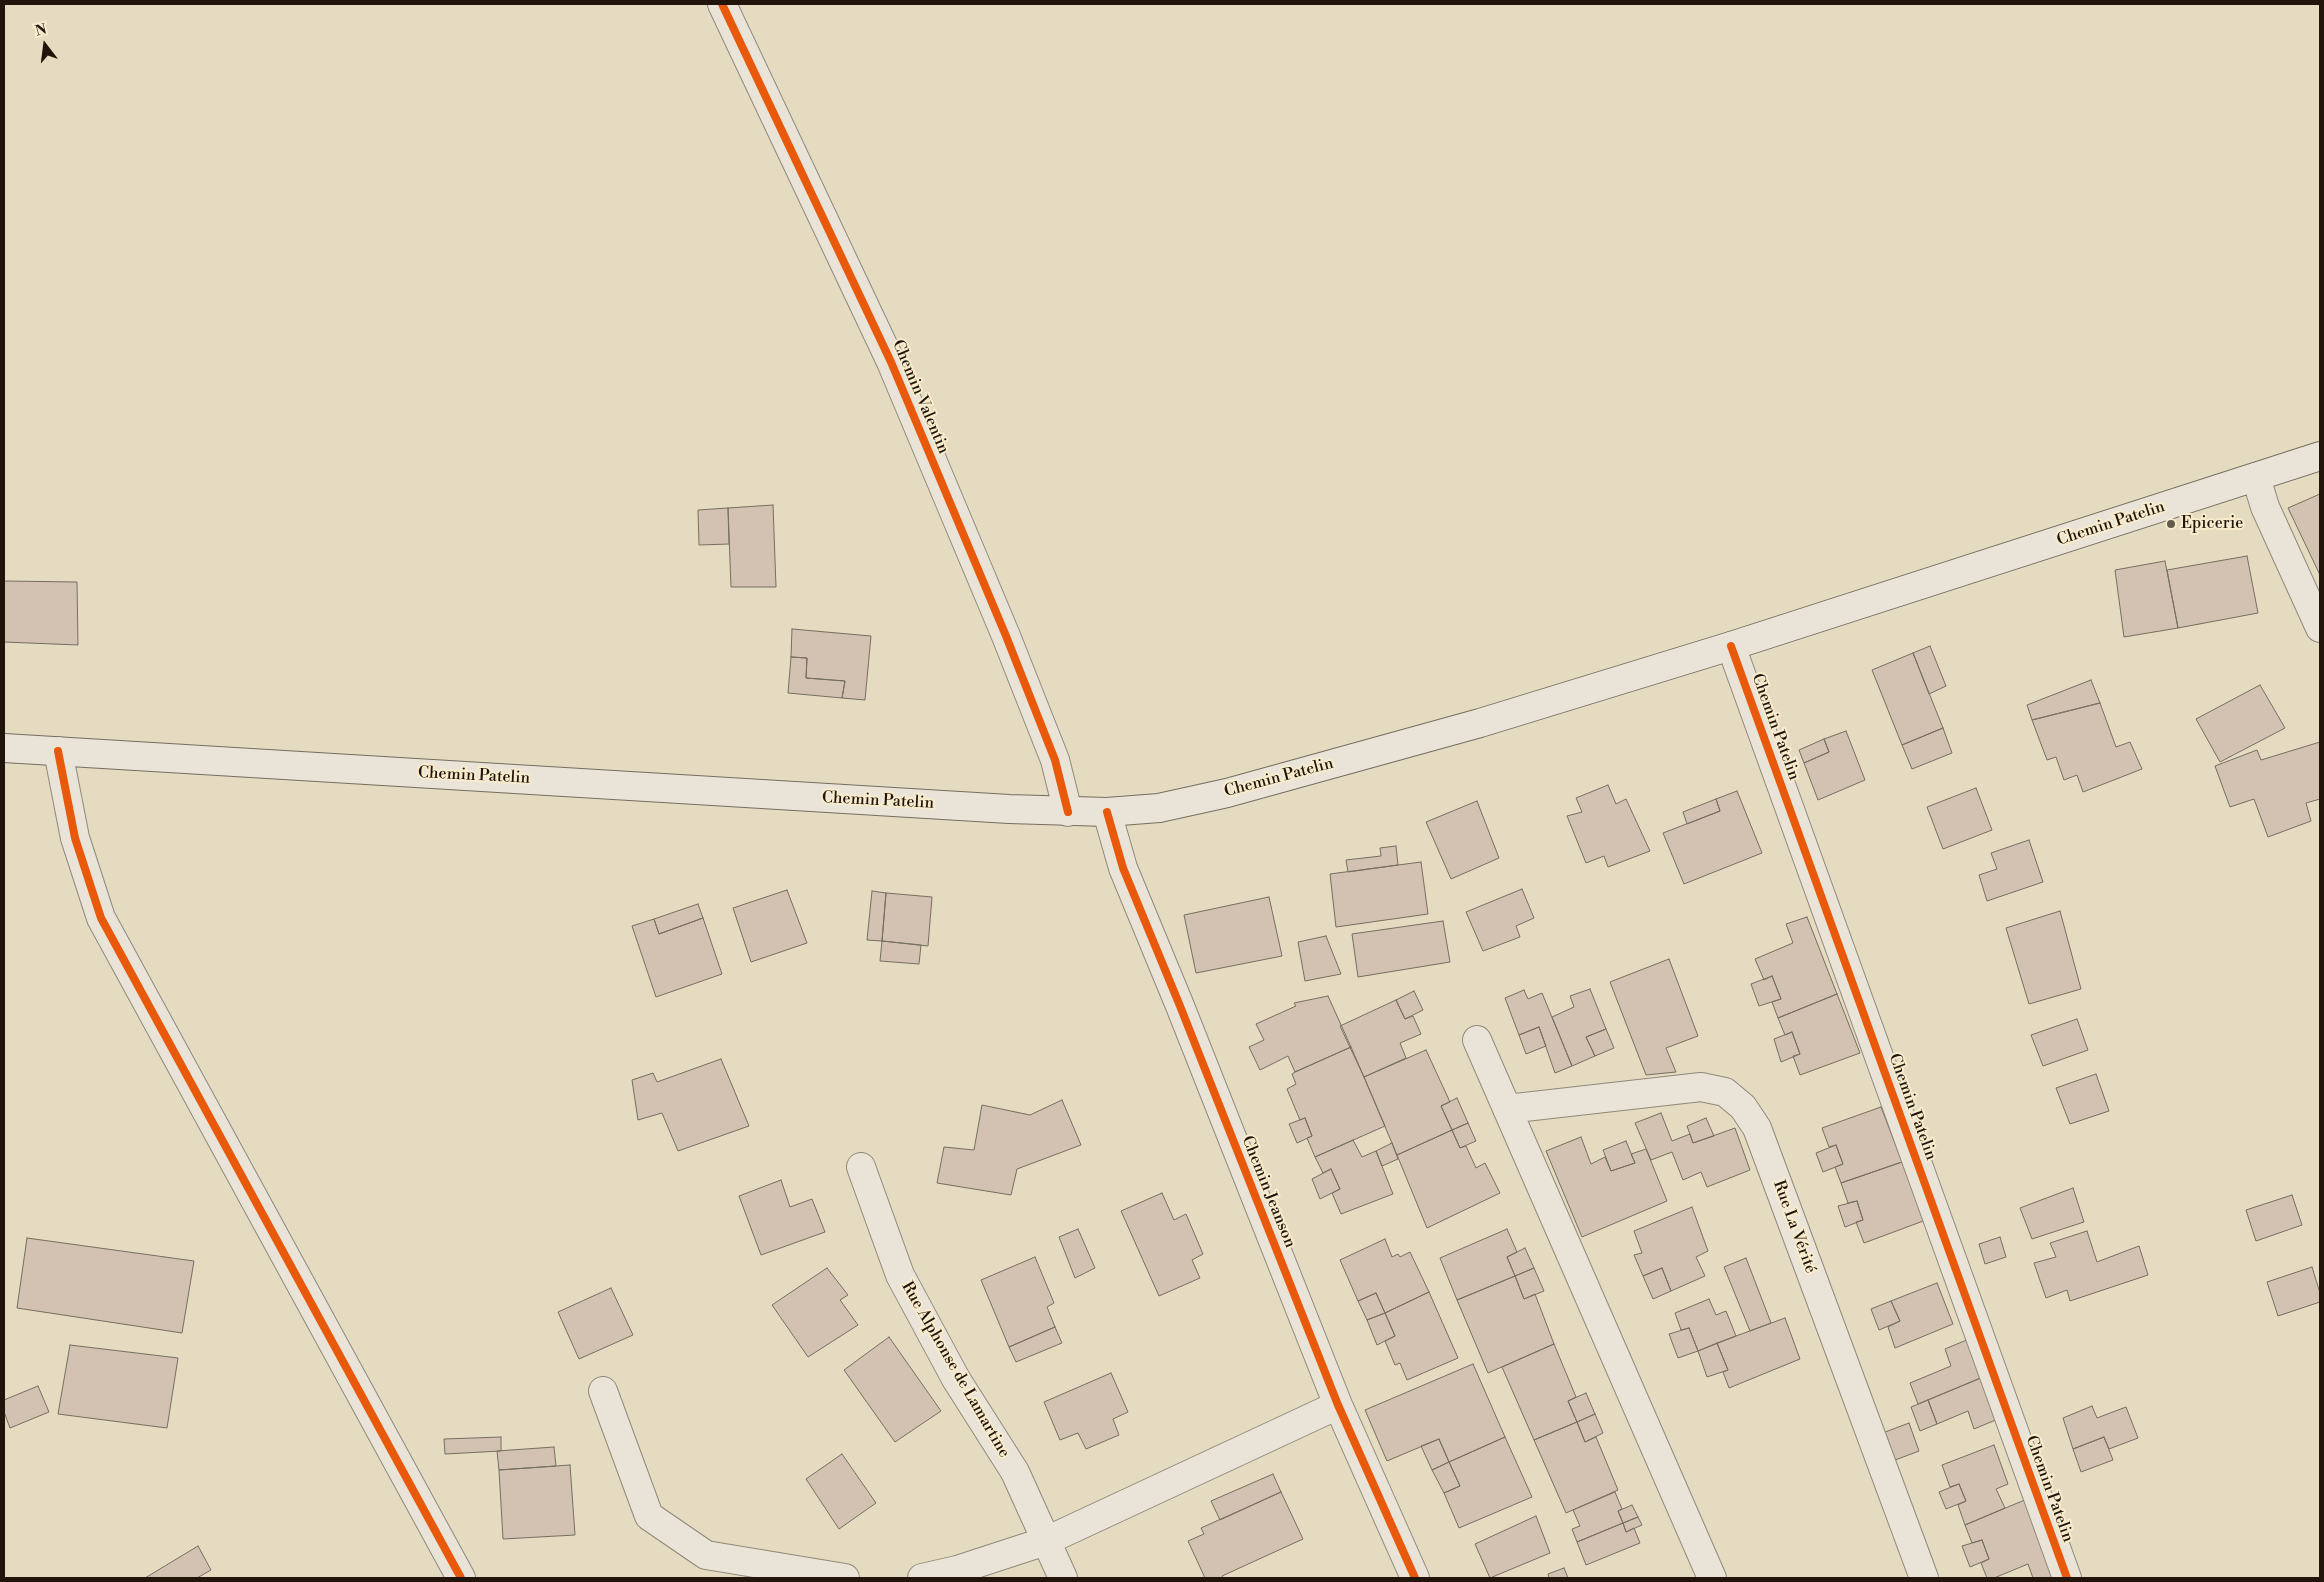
<!DOCTYPE html>
<html>
<head>
<meta charset="utf-8">
<style>
	body { margin:0 }
	#map { position:relative; width:2324px; height:1582px; overflow:hidden; background:#e5dbc1; font-family:"Libre Bodoni",serif }
	canvas { display:block }
	.frame { position:absolute; inset:0; border:5px solid #21140b; pointer-events:none }
	.north { position:absolute; left:20px; top:20px; width:50px; height:50px; -webkit-text-stroke:4px #f8eccd; paint-order:stroke; rotate:345deg; font-size:14px; font-weight:700; line-height:20px; text-align:center; color:#21140b }
	.north::after { content:''; display:block; margin:auto; width:18px; height:22px; background:#21140b; clip-path:polygon(50% 0,100% 100%,50% 72%,0 100%) }
</style>
</head>
<body>
<div id="map">
<canvas width="2324" height="1582"></canvas>
<div class="frame"></div>
<div class="north">N</div>
</div>
<script>
const c = document.querySelector('canvas').getContext('2d');
c.lineJoin = 'round';
function fillPath(path, color) {
  c.fillStyle = color;
  c.fill(path, 'evenodd');
}
function shape(rows) {
  const path = new Path2D();
  for (const r of rows) {
    path.moveTo(r[0], r[1]);
    for (let i = 2; i < r.length; i += 2) path.lineTo(r[i], r[i + 1]);
  }
  return path;
}
function strokePath(path, color, width, dash) {
  c.strokeStyle = color;
  c.lineWidth = width;
  c.lineCap = dash ? 'butt' : 'round';
  c.setLineDash(dash || []);
  c.stroke(path);
}
function label(font, color, halo, rows, align = 'center') {
  c.font = font + ' "Libre Bodoni",serif';
  c.lineWidth = 4;
  c.setLineDash([]);
  c.textBaseline = 'middle';
  c.strokeStyle = halo;
  c.fillStyle = color;
  for (const [text, x, y, turn = 0] of rows) {
    c.save();
    c.translate(x, y);
    c.rotate((+turn || 0) * Math.PI / 180);
    c.textAlign = isNaN(turn) ? turn : align;
    if (halo) c.strokeText(text, 0, 0);
    c.fillText(text, 0, 0);
    c.restore();
  }
}
const building = shape([
	[2320,494,2320,575,2288,508,2320,494],
	[773,505,776,587,731,587,728,508,773,505],
	[728,508,729,544,699,545,698,510,728,508],
	[2247,556,2258,613,2178,628,2167,570,2247,556],
	[2165,561,2178,628,2124,637,2115,570,2165,561],
	[4,581,77,582,78,645,4,642,4,581],
	[792,629,871,636,865,700,842,698,845,681,806,678,807,658,791,657,792,629],
	[1930,646,1946,686,1929,694,1913,653,1930,646],
	[1913,653,1943,728,1902,745,1872,670,1913,653],
	[791,657,807,658,806,678,845,681,842,698,788,693,791,657],
	[2091,680,2100,703,2032,720,2027,705,2091,680],
	[2260,685,2285,728,2220,762,2196,719,2260,685],
	[2100,703,2116,747,2130,742,2142,769,2083,792,2077,775,2064,780,2056,757,2047,760,2032,720,2100,703],
	[1943,728,1952,753,1912,769,1902,745,1943,728],
	[1846,731,1865,780,1818,800,1804,763,1829,752,1824,739,1846,731],
	[1824,739,1829,752,1804,763,1799,750,1824,739],
	[2320,742,2320,799,2306,803,2311,821,2268,837,2254,799,2230,807,2215,766,2257,750,2261,760,2320,742],
	[1608,785,1616,804,1626,799,1650,851,1608,867,1604,856,1586,863,1567,816,1582,812,1576,798,1608,785],
	[1976,788,1992,830,1943,849,1927,807,1976,788],
	[1737,791,1762,853,1684,884,1663,833,1720,811,1716,799,1737,791],
	[1716,799,1720,811,1687,824,1683,812,1716,799],
	[1477,801,1499,858,1451,879,1426,822,1477,801],
	[2029,840,2043,882,1987,901,1979,875,1997,869,1991,853,2029,840],
	[1396,846,1398,865,1348,872,1346,860,1381,856,1380,848,1396,846],
	[1421,862,1428,914,1336,927,1330,874,1421,862],
	[1522,889,1534,918,1516,926,1520,937,1483,951,1466,912,1522,889],
	[787,890,807,943,751,962,733,908,787,890],
	[872,891,886,893,882,941,867,940,872,891],
	[886,893,932,897,928,946,882,941,886,893],
	[1269,897,1282,956,1196,973,1184,915,1269,897],
	[698,904,703,918,659,934,654,919,698,904],
	[2060,911,2081,989,2029,1004,2006,928,2060,911],
	[1807,917,1837,994,1778,1018,1772,1002,1781,999,1772,976,1764,980,1755,959,1793,943,1786,924,1807,917],
	[703,918,722,974,656,997,632,926,654,919,659,934,703,918],
	[1443,921,1450,962,1358,977,1352,934,1443,921],
	[1326,936,1341,974,1305,981,1298,942,1326,936],
	[882,941,921,945,919,964,880,961,882,941],
	[1669,959,1698,1036,1666,1048,1676,1072,1646,1075,1610,982,1669,959],
	[1772,976,1781,999,1759,1006,1751,984,1772,976],
	[1590,989,1606,1029,1586,1037,1595,1056,1572,1066,1552,1017,1574,1007,1570,996,1590,989],
	[1524,990,1528,999,1542,993,1572,1066,1555,1073,1539,1027,1519,1035,1505,998,1524,990],
	[1414,991,1423,1010,1405,1019,1396,1000,1414,991],
	[1837,994,1860,1053,1800,1075,1793,1056,1800,1054,1792,1032,1785,1035,1778,1018,1837,994],
	[1328,996,1351,1047,1295,1072,1288,1056,1260,1070,1249,1047,1264,1040,1256,1024,1296,1006,1294,1003,1328,996],
	[1396,1000,1405,1019,1413,1016,1421,1034,1400,1043,1406,1058,1364,1077,1340,1026,1396,1000],
	[2077,1019,2088,1050,2043,1066,2031,1035,2077,1019],
	[1539,1027,1546,1046,1526,1054,1519,1035,1539,1027],
	[1606,1029,1614,1048,1595,1056,1586,1037,1606,1029],
	[1792,1032,1800,1054,1781,1062,1774,1039,1792,1032],
	[1351,1047,1385,1126,1315,1157,1307,1138,1312,1136,1305,1118,1300,1120,1287,1089,1296,1084,1292,1074,1295,1072,1351,1047],
	[1426,1050,1450,1102,1441,1106,1452,1130,1397,1155,1364,1077,1426,1050],
	[721,1059,749,1126,678,1151,662,1113,638,1120,632,1080,653,1073,657,1082,721,1059],
	[2096,1074,2109,1111,2070,1124,2056,1088,2096,1074],
	[1457,1098,1468,1123,1452,1130,1441,1106,1457,1098],
	[1062,1100,1081,1145,1017,1169,1011,1195,937,1183,944,1147,974,1150,982,1105,1030,1115,1062,1100],
	[1881,1107,1902,1162,1841,1183,1835,1167,1843,1164,1836,1145,1829,1147,1822,1128,1881,1107],
	[1661,1113,1672,1141,1690,1134,1693,1143,1735,1128,1750,1170,1707,1187,1701,1172,1683,1180,1672,1152,1651,1160,1635,1123,1661,1113],
	[1305,1118,1312,1136,1297,1143,1289,1124,1305,1118],
	[1706,1118,1714,1136,1693,1143,1687,1126,1706,1118],
	[1468,1123,1476,1141,1460,1148,1452,1130,1468,1123],
	[1452,1130,1460,1148,1466,1146,1476,1168,1485,1163,1500,1193,1427,1228,1397,1155,1452,1130],
	[1581,1137,1591,1164,1605,1157,1611,1171,1635,1163,1631,1154,1646,1149,1667,1201,1582,1237,1546,1151,1581,1137],
	[1353,1140,1362,1157,1376,1151,1393,1194,1341,1214,1332,1193,1340,1189,1331,1169,1323,1173,1315,1157,1353,1140],
	[1626,1141,1635,1163,1611,1171,1603,1150,1626,1141],
	[1392,1143,1398,1159,1382,1166,1376,1151,1392,1143],
	[1836,1145,1843,1164,1823,1172,1816,1153,1836,1145],
	[1902,1162,1926,1220,1864,1243,1856,1222,1863,1220,1857,1201,1848,1203,1841,1183,1902,1162],
	[1331,1169,1340,1189,1320,1199,1312,1179,1331,1169],
	[781,1180,790,1207,812,1199,825,1232,761,1255,739,1196,781,1180],
	[2073,1188,2084,1222,2032,1239,2020,1208,2073,1188],
	[1162,1193,1174,1220,1186,1214,1203,1254,1192,1260,1200,1278,1159,1296,1121,1211,1162,1193],
	[2292,1195,2302,1225,2256,1241,2246,1210,2292,1195],
	[1857,1201,1863,1220,1845,1227,1838,1206,1857,1201],
	[1692,1207,1708,1251,1696,1257,1705,1276,1671,1291,1662,1268,1643,1276,1634,1255,1642,1253,1634,1231,1692,1207],
	[1078,1229,1095,1268,1075,1278,1059,1237,1078,1229],
	[1507,1229,1517,1252,1507,1257,1515,1276,1457,1300,1440,1258,1507,1229],
	[2087,1231,2097,1262,2139,1246,2148,1275,2070,1301,2067,1290,2046,1298,2034,1263,2056,1257,2050,1243,2087,1231],
	[2000,1237,2006,1257,1985,1264,1979,1244,2000,1237],
	[27,1238,194,1261,182,1333,17,1308,27,1238],
	[1385,1239,1392,1257,1398,1254,1400,1257,1410,1252,1429,1292,1385,1313,1376,1293,1358,1301,1340,1260,1385,1239],
	[1525,1248,1534,1268,1515,1276,1507,1257,1525,1248],
	[1035,1257,1054,1303,1047,1307,1055,1327,1009,1347,981,1280,1035,1257],
	[1746,1258,1771,1323,1750,1331,1724,1267,1746,1258],
	[2312,1267,2320,1293,2320,1302,2278,1316,2267,1282,2312,1267],
	[827,1268,848,1295,840,1300,858,1325,808,1357,772,1305,827,1268],
	[1534,1268,1544,1291,1524,1299,1515,1276,1534,1268],
	[1662,1268,1671,1291,1653,1299,1643,1276,1662,1268],
	[1515,1276,1524,1299,1535,1294,1554,1344,1488,1373,1457,1300,1515,1276],
	[1937,1283,1953,1324,1895,1348,1888,1327,1900,1321,1891,1301,1937,1283],
	[611,1288,633,1335,579,1359,558,1312,611,1288],
	[1429,1292,1458,1358,1407,1380,1400,1363,1395,1365,1385,1341,1395,1336,1385,1313,1429,1292],
	[1376,1293,1385,1313,1367,1320,1358,1301,1376,1293],
	[1709,1299,1716,1315,1726,1311,1736,1336,1698,1351,1689,1328,1681,1330,1675,1313,1709,1299],
	[1891,1301,1900,1321,1879,1330,1871,1309,1891,1301],
	[1385,1313,1395,1336,1377,1345,1367,1320,1385,1313],
	[1785,1318,1800,1359,1729,1388,1723,1372,1728,1370,1717,1343,1785,1318],
	[1055,1327,1062,1343,1016,1362,1009,1347,1055,1327],
	[1689,1328,1698,1351,1678,1358,1669,1334,1689,1328],
	[889,1337,941,1411,895,1442,844,1370,889,1337],
	[1969,1339,1983,1377,1918,1404,1910,1383,1951,1366,1945,1349,1969,1339],
	[1717,1343,1728,1370,1707,1377,1698,1351,1717,1343],
	[1554,1344,1576,1397,1568,1401,1577,1422,1534,1440,1502,1367,1554,1344],
	[70,1345,178,1358,167,1428,58,1414,70,1345],
	[1473,1364,1505,1437,1449,1462,1439,1439,1387,1461,1365,1410,1473,1364],
	[1111,1373,1128,1412,1113,1419,1119,1435,1086,1449,1078,1433,1060,1440,1044,1402,1111,1373],
	[1983,1377,1998,1419,1974,1429,1968,1411,1937,1424,1928,1400,1983,1377],
	[38,1386,49,1412,10,1428,4,1412,4,1400,38,1386],
	[1586,1393,1595,1414,1577,1422,1568,1401,1586,1393],
	[1928,1400,1937,1424,1920,1431,1911,1407,1928,1400],
	[2092,1406,2097,1418,2126,1407,2138,1438,2109,1449,2104,1437,2073,1449,2063,1418,2092,1406],
	[1595,1414,1603,1433,1585,1442,1577,1422,1595,1414],
	[1577,1422,1585,1442,1596,1437,1618,1490,1566,1513,1534,1440,1577,1422],
	[1909,1423,1919,1451,1890,1462,1880,1434,1909,1423],
	[501,1437,501,1451,445,1454,444,1439,501,1437],
	[1505,1437,1532,1497,1459,1528,1444,1493,1460,1486,1449,1462,1505,1437],
	[2104,1437,2113,1460,2081,1472,2073,1449,2104,1437],
	[1439,1439,1449,1462,1432,1470,1421,1446,1439,1439],
	[1994,1445,2008,1484,1996,1489,2005,1508,1965,1525,1958,1505,1966,1501,1959,1484,1950,1487,1942,1465,1994,1445],
	[554,1447,556,1466,499,1470,497,1451,554,1447],
	[842,1454,876,1503,839,1529,806,1479,842,1454],
	[1449,1462,1460,1486,1444,1493,1432,1470,1449,1462],
	[570,1465,575,1535,503,1539,499,1470,570,1465],
	[1273,1474,1281,1492,1220,1520,1211,1501,1273,1474],
	[1959,1484,1966,1501,1946,1509,1939,1492,1959,1484],
	[1281,1492,1303,1539,1222,1576,1223,1578,1205,1578,1188,1541,1204,1534,1201,1528,1281,1492],
	[1615,1492,1622,1509,1618,1511,1623,1523,1577,1542,1572,1529,1580,1526,1573,1510,1615,1492],
	[2027,1499,2056,1578,2033,1578,2028,1564,1994,1578,1987,1578,1981,1563,1989,1559,1982,1540,1972,1543,1965,1525,2027,1499],
	[1632,1505,1638,1517,1623,1523,1618,1511,1632,1505],
	[1536,1516,1550,1553,1490,1578,1475,1544,1536,1516],
	[1638,1517,1642,1525,1626,1532,1623,1523,1638,1517],
	[1623,1523,1626,1532,1634,1528,1640,1543,1586,1565,1577,1542,1623,1523],
	[1982,1540,1989,1559,1970,1567,1962,1546,1982,1540],
	[198,1546,211,1570,197,1578,145,1578,198,1546],
	[1564,1568,1568,1578,1549,1578,1548,1574,1564,1568]
]);
const street = shape([
	[722,4,891,362,1006,636,1055,760,1068,812],
	[2256,477,2265,507,2320,628],
	[1731,646,2067,1578],
	[58,751,75,838,101,918,461,1578],
	[1107,812,1123,868,1180,1006,1338,1405,1415,1578],
	[1477,1040,1712,1578],
	[1507,1109,1701,1087,1725,1092,1743,1107,1757,1128,1924,1578],
	[861,1167,900,1275,956,1379,1015,1472,1063,1578],
	[603,1391,649,1516,706,1555,845,1578],
	[922,1578,957,1570,1046,1541,1338,1405]
]);
const secondary = shape([
	[4,748,1009,809,1107,812,1159,808,1227,793,1480,723,1731,646,2320,456]
]);
const cycleway = shape([
	[722,4,891,362,1006,636,1055,760,1068,812],
	[1731,646,2067,1578],
	[58,751,75,838,101,918,461,1578],
	[1107,812,1123,868,1180,1006,1338,1405,1415,1578]
]);
const markers = [
	[2171,524,5,"#665a4b"]
];
const streetNames = [
	["Chemin Valentin",920,397,67],
	["Chemin Patelin",2111,524,-18],
	["Chemin Patelin",1775,727,70],
	["Chemin Patelin",474,776,3],
	["Chemin Patelin",1279,778,-15],
	["Chemin Patelin",878,801,3],
	["Chemin Patelin",1912,1107,70],
	["Chemin Jeanson",1268,1192,68],
	["Rue La Vérité",1794,1227,70],
	["Rue Alphonse de Lamartine",955,1370,60],
	["Chemin Patelin",2049,1489,70]
];
const poiNames = [
	["Epicerie",2181,524]
];
fillPath(building, '#d3c2b2');
strokePath(building, '#756e61', 1);
strokePath(street, '#90897a', 30);
strokePath(secondary, '#756e61', 30);
strokePath(street, '#e9e4d7', 28);
strokePath(secondary, '#e9e4d7', 28);
strokePath(cycleway, '#e8590c', 8);
for (const [x, y, r, color] of markers) {
  const dot = new Path2D();
  dot.arc(x, y, r, 0, 2 * Math.PI);
  c.fillStyle = color;
  c.fill(dot);
  strokePath(dot, '#f8eccd', 2);
}
label('16px', '#21140b', '#f8eccd', streetNames);
label('16px', '#21140b', '#f8eccd', poiNames, 'left');
</script>
</body>
</html>
